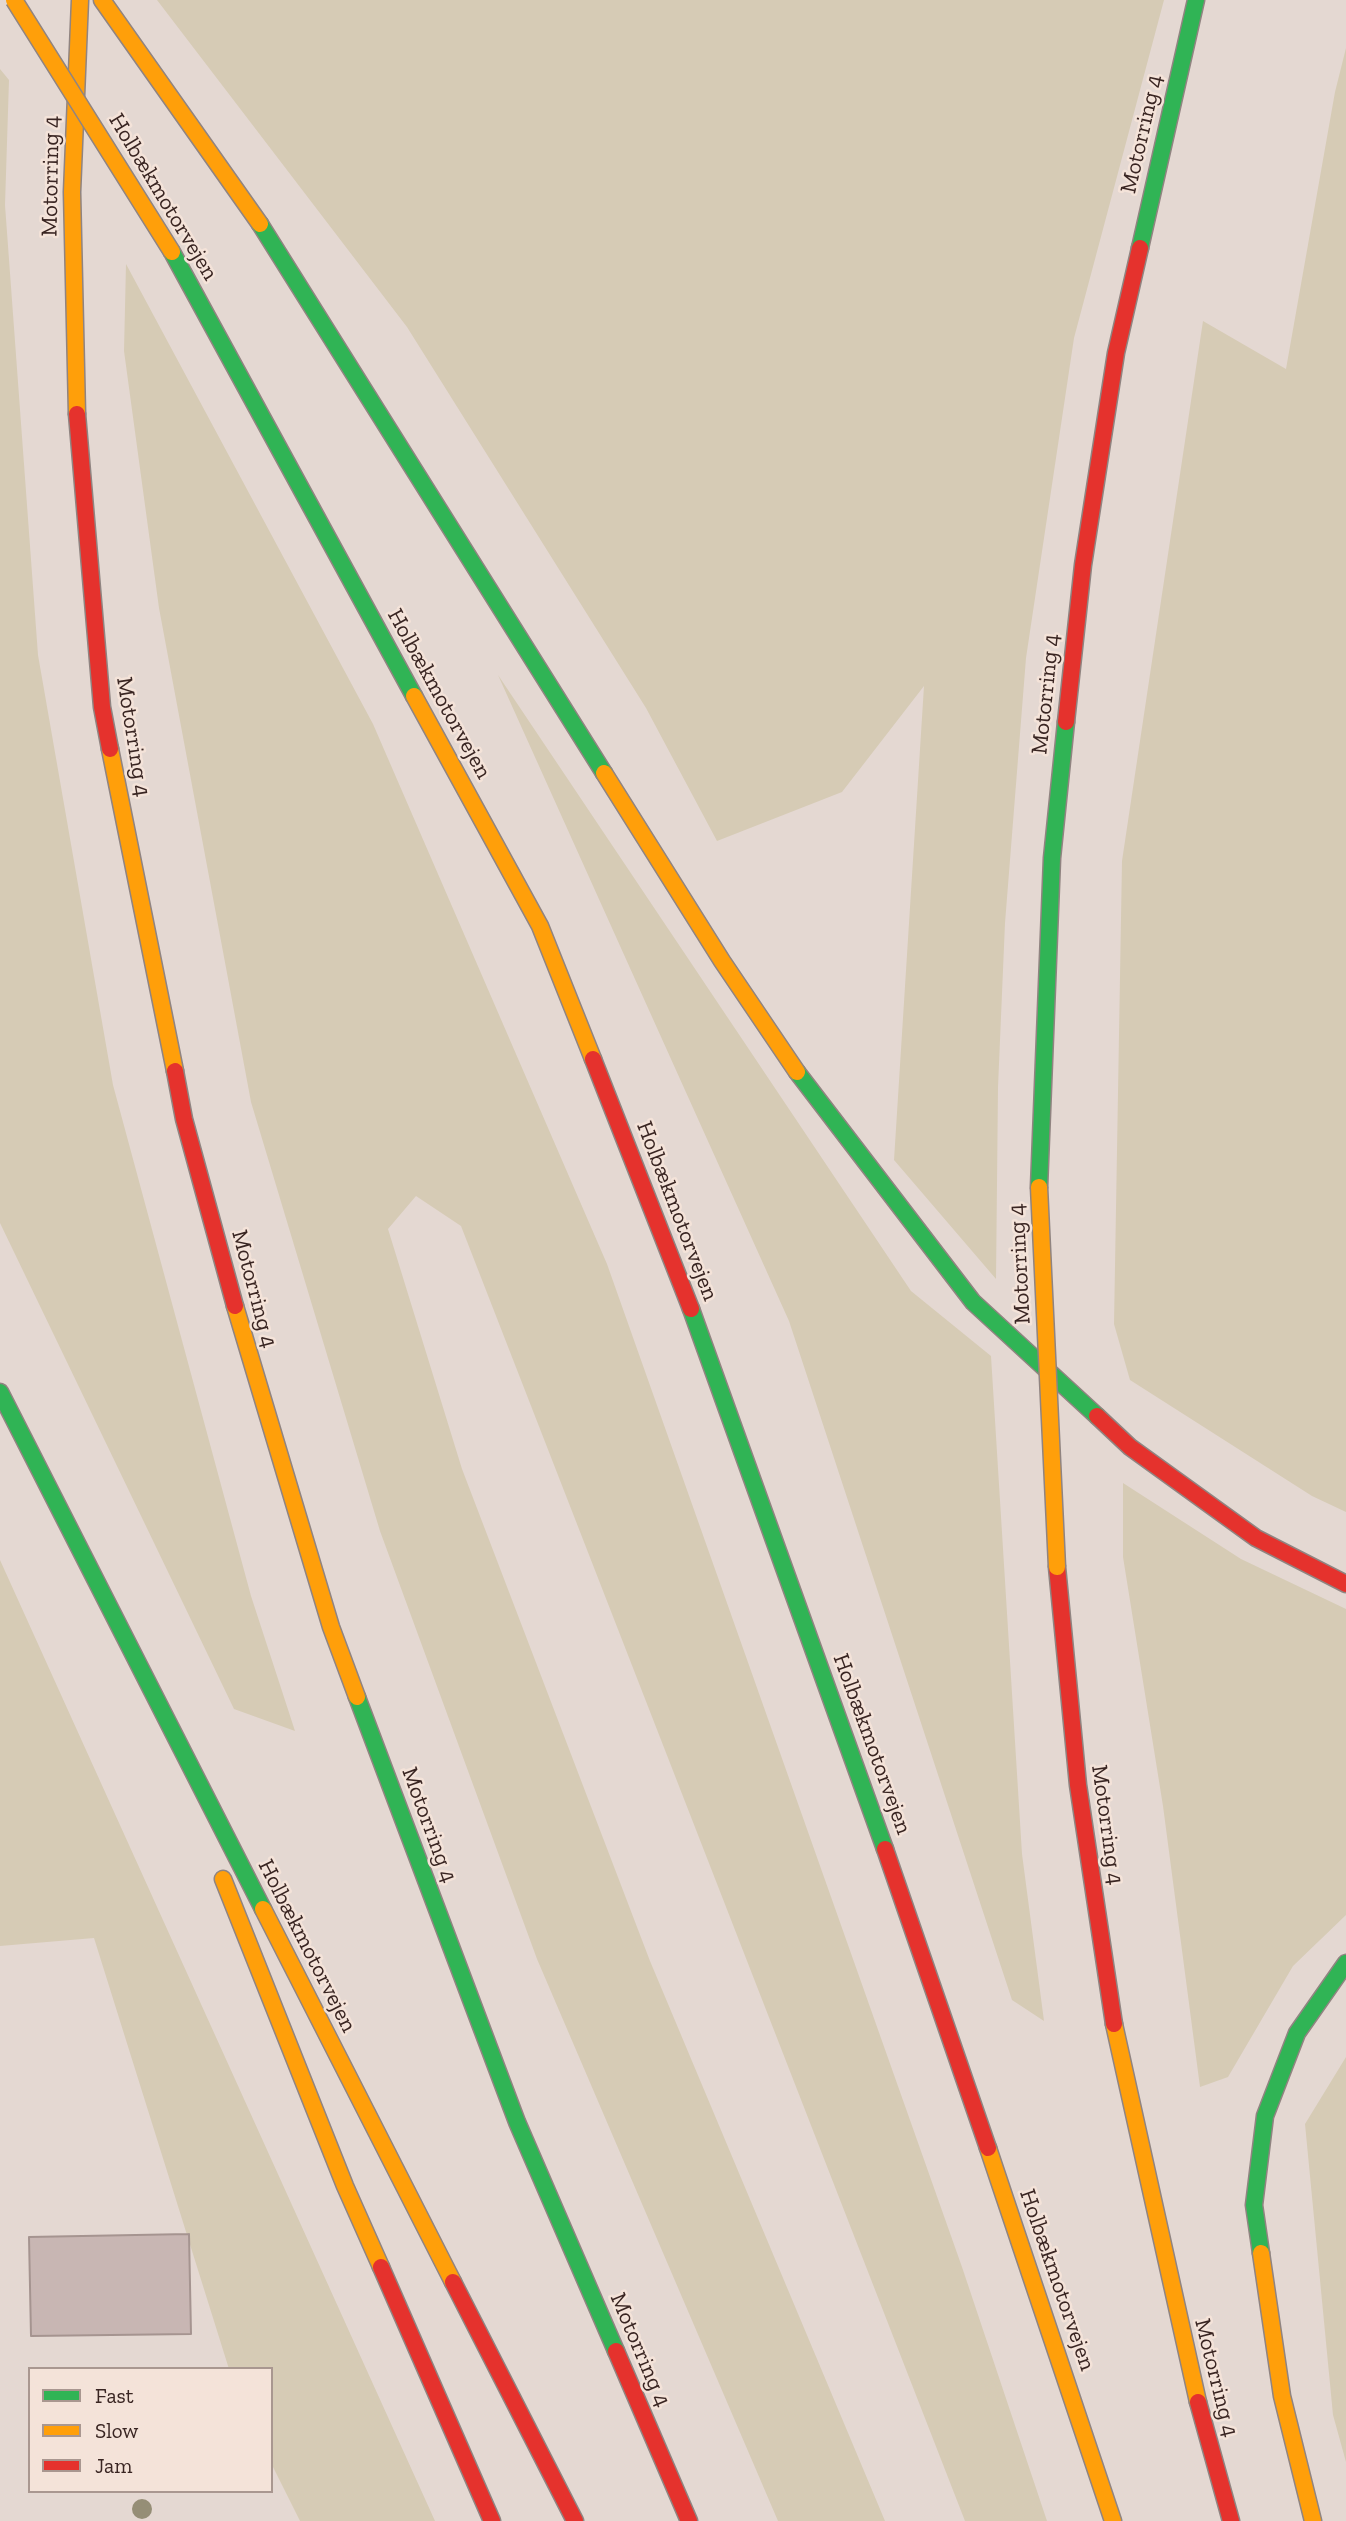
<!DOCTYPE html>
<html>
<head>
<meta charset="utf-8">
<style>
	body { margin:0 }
	#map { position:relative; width:1346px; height:2521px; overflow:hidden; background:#e4d8d2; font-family:"Zilla Slab",serif }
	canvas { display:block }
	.legend { position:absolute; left:28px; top:2367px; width:245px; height:126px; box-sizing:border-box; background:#f4e3d9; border:2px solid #a99790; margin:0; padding:9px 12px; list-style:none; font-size:21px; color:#392522 }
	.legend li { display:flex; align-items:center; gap:14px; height:35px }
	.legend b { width:35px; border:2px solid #a99790 }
</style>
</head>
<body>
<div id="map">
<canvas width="1346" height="2521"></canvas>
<ul class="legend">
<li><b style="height:9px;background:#30b455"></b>Fast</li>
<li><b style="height:9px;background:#ff9f0a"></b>Slow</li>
<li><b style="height:9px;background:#e5322d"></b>Jam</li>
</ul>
</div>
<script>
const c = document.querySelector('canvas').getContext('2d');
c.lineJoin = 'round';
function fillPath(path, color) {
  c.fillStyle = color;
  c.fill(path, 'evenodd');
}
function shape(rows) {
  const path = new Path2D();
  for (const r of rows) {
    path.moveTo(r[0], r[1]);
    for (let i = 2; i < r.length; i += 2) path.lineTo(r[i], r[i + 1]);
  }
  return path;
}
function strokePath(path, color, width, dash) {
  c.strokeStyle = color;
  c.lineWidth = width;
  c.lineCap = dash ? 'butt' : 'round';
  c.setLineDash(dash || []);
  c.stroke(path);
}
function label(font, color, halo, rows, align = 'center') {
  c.font = font + ' "Zilla Slab",serif';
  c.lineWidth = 5;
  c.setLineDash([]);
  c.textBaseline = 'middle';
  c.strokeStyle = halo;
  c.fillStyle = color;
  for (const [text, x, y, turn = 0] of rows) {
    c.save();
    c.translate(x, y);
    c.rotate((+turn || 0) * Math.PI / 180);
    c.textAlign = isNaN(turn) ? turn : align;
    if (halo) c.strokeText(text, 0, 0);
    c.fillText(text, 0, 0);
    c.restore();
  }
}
const green = shape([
	[157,0,1164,0,1074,338,1026,658,1005,923,998,1087,996,1279,894,1160,924,686,842,792,717,841,646,708,407,327],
	[1346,48,1346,1512,1312,1496,1130,1380,1114,1324,1122,861,1203,321,1286,369,1335,92],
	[0,69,9,80,5,205,38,655,113,1085,251,1596,295,1731,234,1709,0,1223],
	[126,264,373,724,607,1264,962,2267,1047,2521,965,2521,461,1226,416,1196,388,1229,462,1469,650,1961,885,2521,778,2521,537,1959,380,1531,251,1102,159,608,124,351],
	[498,675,911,1291,991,1356,1022,1854,1044,2021,1012,2000,789,1321],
	[1123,1483,1241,1559,1346,1609,1346,1915,1293,1966,1228,2077,1200,2087,1163,1806,1123,1557],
	[0,1560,435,2521,300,2521,271,2463,271,2369,229,2369,94,1938,0,1946],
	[1346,2057,1346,2462,1333,2415,1305,2124]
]);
const building = shape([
	[189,2234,191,2334,31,2336,29,2237,189,2234]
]);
const fast = shape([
	[260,224,604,773],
	[1140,248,1196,0],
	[172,252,414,696],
	[797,1072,973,1302,1097,1416],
	[1039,1187,1052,858,1066,722],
	[691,1309,885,1849],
	[0,1392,263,1909],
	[357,1697,517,2122,616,2351],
	[1261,2253,1254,2205,1265,2116,1297,2033,1346,1963]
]);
const slow = shape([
	[102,0,260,224],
	[77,414,72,192,80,0],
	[414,696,540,926,593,1059],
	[110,749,175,1071],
	[604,773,722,961,797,1072],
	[235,1306,331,1627,357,1697],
	[223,1879,345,2186,381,2267],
	[263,1909,453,2282],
	[1114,2024,1198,2402],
	[988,2148,1113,2521],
	[1261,2253,1282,2396,1313,2521]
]);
const jam = shape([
	[77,414,102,707,110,749],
	[1066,722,1083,565,1116,353,1140,248],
	[593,1059,691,1309],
	[175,1071,184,1119,235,1306],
	[1097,1416,1130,1447,1256,1538,1346,1584],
	[1057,1567,1078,1785,1114,2024],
	[885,1849,988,2148],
	[381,2267,492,2521],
	[453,2282,575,2521],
	[616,2351,689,2521],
	[1198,2402,1231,2521]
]);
const slowBridge = shape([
	[14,0,172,252],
	[1039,1187,1057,1567]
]);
const trees = [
	[142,2509]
];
const streetNames = [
	["Motorring 4",1142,134,-77],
	["Motorring 4",51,176,-89],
	["Holbækmotorvejen",163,197,59],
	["Holbækmotorvejen",439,694,61],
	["Motorring 4",1046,694,-84],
	["Motorring 4",133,737,81],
	["Holbækmotorvejen",677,1211,69],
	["Motorring 4",1020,1264,-93],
	["Motorring 4",254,1289,75],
	["Holbækmotorvejen",872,1744,70],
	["Motorring 4",429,1825,70],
	["Motorring 4",1107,1825,82],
	["Holbækmotorvejen",307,1946,63],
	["Holbækmotorvejen",1057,2280,71],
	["Motorring 4",640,2350,67],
	["Motorring 4",1216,2378,76]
];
fillPath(green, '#d6cbb5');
fillPath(building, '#c8b6b3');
strokePath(building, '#a59490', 2);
strokePath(fast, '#908481', 19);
strokePath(slow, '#908481', 19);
strokePath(jam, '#908481', 19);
strokePath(fast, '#30b455', 16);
strokePath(slow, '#ff9f0a', 16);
strokePath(jam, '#e5322d', 16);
strokePath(slowBridge, '#908481', 19, []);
strokePath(slowBridge, '#ff9f0a', 16);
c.fillStyle = '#958e76';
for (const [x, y] of trees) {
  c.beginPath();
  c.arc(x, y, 10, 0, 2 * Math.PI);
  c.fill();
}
label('23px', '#392522', '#f4e3d9', streetNames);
</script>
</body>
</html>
